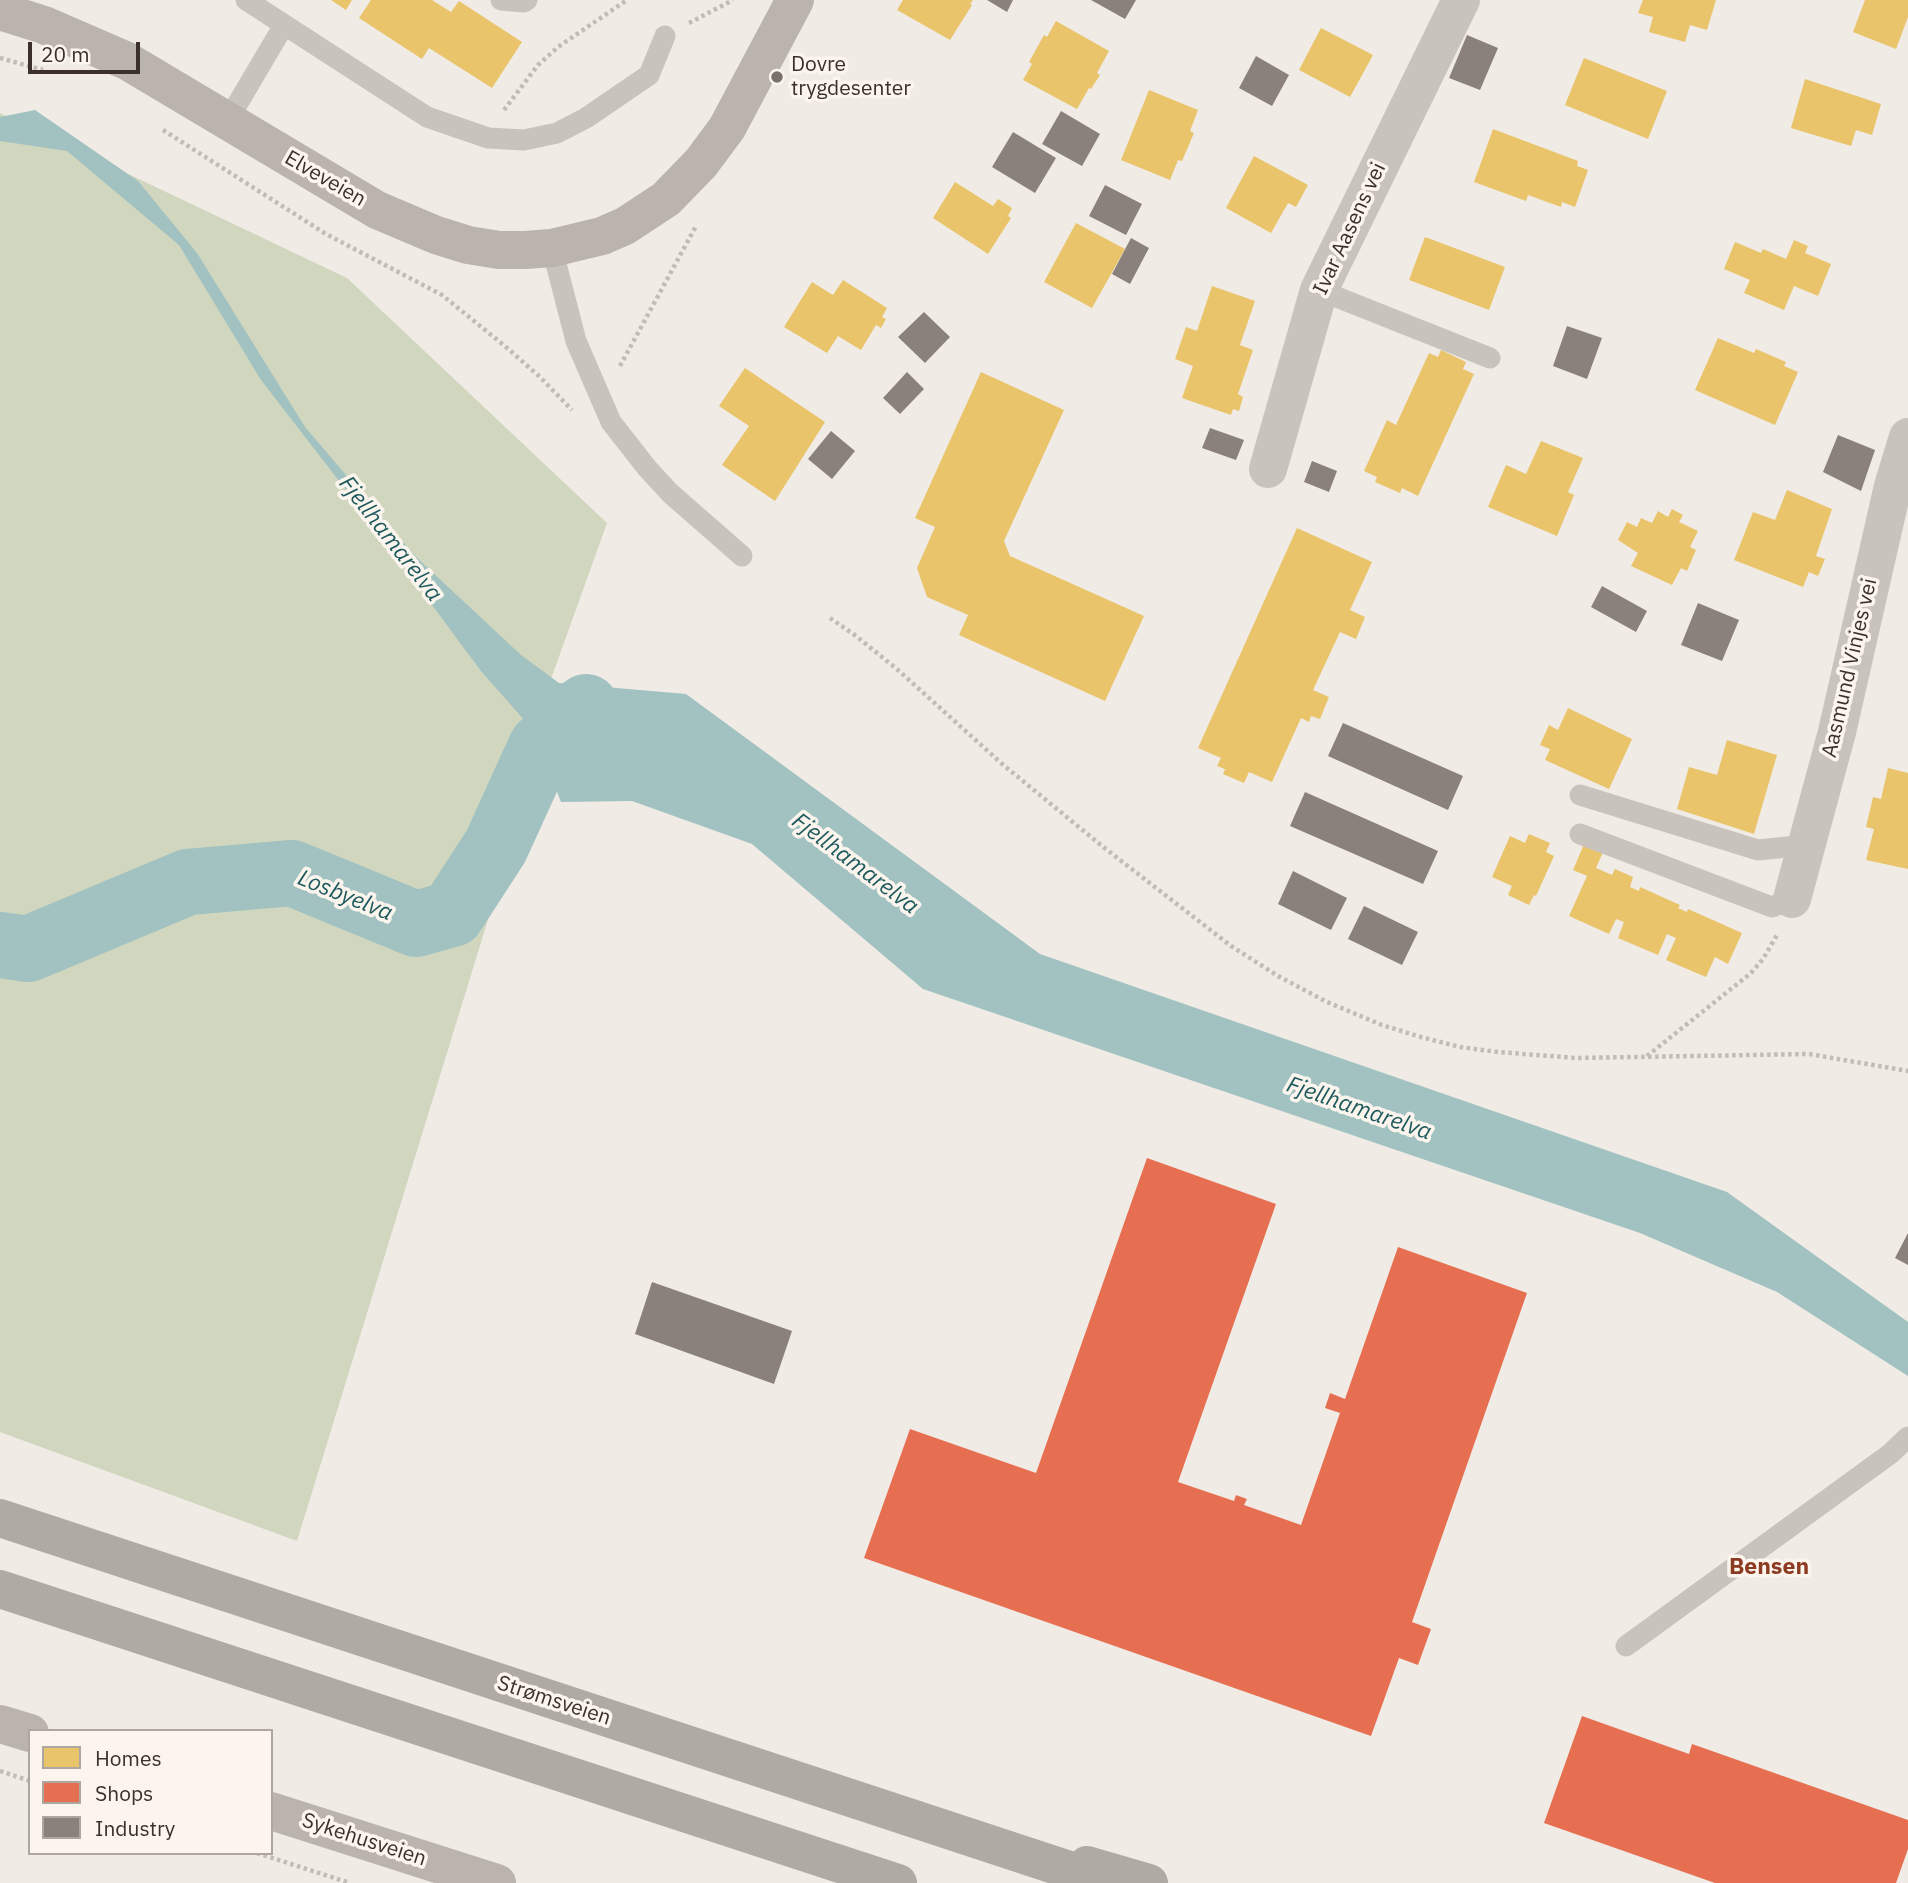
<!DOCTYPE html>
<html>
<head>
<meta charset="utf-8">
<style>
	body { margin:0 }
	#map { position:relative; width:1908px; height:1883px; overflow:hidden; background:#f0ebe5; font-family:"IBM Plex Sans",sans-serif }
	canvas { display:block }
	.legend { position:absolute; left:28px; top:1729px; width:245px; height:126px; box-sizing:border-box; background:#fbf5ee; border:2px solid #aea6a0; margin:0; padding:9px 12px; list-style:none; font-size:21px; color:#3b302b }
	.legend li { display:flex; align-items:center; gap:14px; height:35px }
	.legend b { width:35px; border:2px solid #aea6a0 }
	.scale { position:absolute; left:28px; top:42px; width:112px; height:32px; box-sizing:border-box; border:4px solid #3b302b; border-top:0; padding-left:9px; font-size:21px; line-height:24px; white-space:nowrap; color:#3b302b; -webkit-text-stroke:5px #fbf5ee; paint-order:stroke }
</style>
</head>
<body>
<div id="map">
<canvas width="1908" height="1883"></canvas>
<ul class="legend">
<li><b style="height:19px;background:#e9c46a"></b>Homes</li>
<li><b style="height:19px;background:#e76f51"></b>Shops</li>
<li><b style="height:19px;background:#8a817c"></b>Industry</li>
</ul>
<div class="scale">20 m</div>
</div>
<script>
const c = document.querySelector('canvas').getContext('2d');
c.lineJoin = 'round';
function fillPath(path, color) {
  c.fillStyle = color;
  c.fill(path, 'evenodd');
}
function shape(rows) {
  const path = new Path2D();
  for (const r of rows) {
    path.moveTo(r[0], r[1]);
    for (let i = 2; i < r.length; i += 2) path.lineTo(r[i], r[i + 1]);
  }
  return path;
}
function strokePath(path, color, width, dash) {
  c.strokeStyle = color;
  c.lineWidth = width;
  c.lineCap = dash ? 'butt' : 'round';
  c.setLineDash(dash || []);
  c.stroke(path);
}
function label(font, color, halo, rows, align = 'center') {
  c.font = font + ' "IBM Plex Sans",sans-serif';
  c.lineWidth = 7;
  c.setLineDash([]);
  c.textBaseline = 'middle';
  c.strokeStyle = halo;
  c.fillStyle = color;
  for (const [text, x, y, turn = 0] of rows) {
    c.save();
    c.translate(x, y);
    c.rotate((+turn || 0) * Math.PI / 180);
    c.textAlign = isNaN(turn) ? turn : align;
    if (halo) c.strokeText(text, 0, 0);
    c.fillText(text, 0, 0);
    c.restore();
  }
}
const green = shape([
	[0,113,347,278,607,523,533,729,541,747,297,1541,0,1432]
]);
const water = shape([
	[35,110,138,181,197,253,305,427,416,557,521,655,559,683,686,694,1040,954,1727,1192,1908,1322,1908,1376,1777,1292,1640,1233,923,989,752,844,632,801,561,802,533,730,481,671,360,508,261,380,179,245,67,151,0,141,0,117]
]);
const homes = shape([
	[331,0,352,0,346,10],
	[371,0,432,0,451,12,459,1,522,42,492,88,429,48,422,59,359,18],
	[903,0,973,0,970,4,972,5,950,40,897,10],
	[1643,0,1716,0,1707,30,1690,25,1685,42,1649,32,1653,17,1638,13],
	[1865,0,1908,0,1908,17,1896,49,1853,32],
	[1056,21,1109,51,1097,73,1100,75,1091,89,1089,88,1077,109,1023,80,1032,64,1029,62,1044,35,1047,37],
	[1321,28,1373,55,1350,97,1299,70],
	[1584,58,1667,91,1648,139,1565,105],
	[1805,79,1881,104,1872,135,1856,130,1851,146,1791,128],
	[1149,90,1198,110,1190,131,1194,133,1182,161,1178,160,1170,180,1121,160],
	[1493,129,1578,161,1577,166,1588,170,1575,207,1562,202,1561,207,1528,195,1526,201,1474,182],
	[1254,156,1308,185,1296,207,1288,203,1271,233,1226,208],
	[955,182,993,206,998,199,1012,208,1008,216,1011,218,988,254,933,218],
	[1076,223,1125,249,1092,308,1044,282],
	[1425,237,1505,267,1489,310,1409,280],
	[1794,240,1808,246,1805,253,1831,264,1818,296,1794,286,1784,310,1744,293,1750,280,1724,269,1735,242,1761,253,1763,249,1786,259],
	[843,280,887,308,882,317,886,319,881,328,876,325,861,350,838,336,827,353,784,327,812,282,833,295],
	[1212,286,1255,301,1240,345,1253,350,1238,394,1243,397,1239,411,1233,409,1231,415,1182,398,1193,366,1175,359,1186,327,1197,331],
	[1718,338,1754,353,1756,349,1786,362,1784,366,1798,372,1775,425,1695,390],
	[1441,350,1466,362,1463,369,1474,374,1418,496,1402,488,1400,493,1375,482,1377,477,1364,471,1387,420,1396,425,1429,353,1438,357],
	[745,368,825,422,775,501,722,465,749,426,719,406],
	[981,372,1064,410,1004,541,1010,556,1144,616,1105,701,959,635,968,615,927,597,917,568,935,527,915,518],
	[1541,441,1583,458,1568,492,1574,495,1557,536,1488,507,1506,465,1526,474],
	[1787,490,1832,509,1816,556,1825,559,1818,576,1809,572,1803,587,1734,560,1753,512,1775,520],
	[1672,509,1683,515,1679,522,1698,531,1690,547,1696,550,1687,571,1681,568,1672,585,1631,566,1638,553,1618,540,1627,522,1637,527,1641,518,1652,523,1658,511,1668,517],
	[1297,528,1372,562,1350,610,1365,617,1356,639,1340,632,1313,690,1329,697,1320,719,1311,716,1309,722,1301,718,1272,782,1249,772,1244,783,1223,774,1225,769,1217,766,1221,758,1198,748],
	[1568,708,1632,739,1609,789,1545,760,1550,749,1540,745,1549,725,1558,730],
	[1727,740,1777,755,1754,834,1677,809,1689,767,1717,775],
	[1888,768,1908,773,1908,869,1866,860,1874,829,1866,827,1873,797,1881,799],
	[1529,834,1550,843,1546,852,1554,856,1536,896,1534,895,1529,905,1508,895,1512,886,1492,877,1510,836,1525,843],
	[1584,844,1603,852,1596,868,1612,875,1615,869,1633,877,1630,887,1639,891,1640,887,1680,905,1678,908,1687,912,1688,909,1742,933,1728,964,1715,957,1706,977,1666,960,1676,938,1667,934,1658,955,1618,938,1624,922,1616,919,1609,934,1569,916,1587,876,1573,870]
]);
const shops = shape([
	[1147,1158,1276,1204,1178,1482,1234,1501,1236,1495,1247,1499,1244,1505,1301,1525,1340,1413,1325,1408,1330,1393,1345,1399,1398,1247,1527,1293,1412,1622,1431,1629,1418,1665,1399,1658,1371,1736,864,1558,910,1429,1036,1473],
	[1582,1716,1689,1754,1692,1744,1908,1820,1908,1849,1896,1883,1715,1883,1544,1823]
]);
const industry = shape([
	[987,0,1013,0,1007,12],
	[1091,0,1136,0,1125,19],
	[1467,35,1498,48,1480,90,1449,78],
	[1256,56,1289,75,1272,106,1239,88],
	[1061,111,1100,134,1082,166,1042,144],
	[1013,132,1056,158,1035,193,992,167],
	[1105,185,1142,204,1126,235,1089,216],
	[1131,238,1149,248,1130,284,1112,274],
	[924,312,950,337,925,363,898,337],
	[1567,326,1602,338,1587,379,1553,366],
	[907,372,924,389,900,414,883,398],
	[1210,428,1244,440,1236,460,1202,448],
	[831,431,855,451,832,479,808,459],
	[1838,435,1875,450,1861,491,1823,472],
	[1312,461,1337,471,1329,492,1304,482],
	[1602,586,1647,611,1636,632,1591,607],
	[1698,603,1739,620,1722,661,1681,645],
	[1343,723,1463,776,1448,810,1328,756],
	[1305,792,1438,851,1423,884,1290,826],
	[1293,871,1347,898,1331,930,1278,904],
	[1364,906,1418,932,1402,965,1348,939],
	[1908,1233,1908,1265,1895,1258],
	[652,1282,792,1331,774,1384,635,1334]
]);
const river = shape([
	[0,945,28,949,188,882,292,873,416,924,452,914,496,846,541,747,586,707]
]);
const path = shape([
	[689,23,733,0],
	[0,58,43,70],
	[504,110,538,65,558,47,627,0],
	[163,130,326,234,442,295,506,347,540,377,572,410],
	[620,366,696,226],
	[830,618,856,636,898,670,1001,763,1102,846,1231,946,1278,976,1327,1002,1382,1025,1421,1037,1460,1047,1498,1052,1576,1058,1809,1054,1908,1071],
	[1647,1056,1751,973,1763,959,1777,935],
	[0,1771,30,1781],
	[257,1853,350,1883]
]);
const lane = shape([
	[246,0,427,117,488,138,524,140,557,133,586,118,649,75,665,36],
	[501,0,524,2,527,0],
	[228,120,284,25],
	[552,248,576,341,611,422,647,468,670,493,742,556],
	[1319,290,1490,358],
	[1580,795,1758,850,1806,845],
	[1580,834,1772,907,1792,899],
	[1626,1646,1890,1454,1908,1437]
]);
const street = shape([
	[1268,469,1319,290,1461,0],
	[1792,899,1837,732,1893,486,1908,437]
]);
const secondary = shape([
	[0,11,44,25,127,61,377,210,436,235,468,245,499,250,525,250,552,248,602,236,625,226,666,199,701,163,727,128,795,0],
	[0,1724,30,1733],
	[271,1811,497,1883]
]);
const highway = shape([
	[0,1518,1109,1883],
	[0,1589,898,1883],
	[1087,1865,1149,1883]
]);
const markers = [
	[777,77,7,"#7a716c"]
];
const poiNames = [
	["Dovre",791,65],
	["trygdesenter",791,89]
];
const streetNames = [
	["Elveveien",325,179,30],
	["Ivar Aasens vei",1350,229,-65],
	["Aasmund Vinjes vei",1850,668,-77],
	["Strømsveien",554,1701,18],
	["Sykehusveien",364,1840,18]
];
const waterNames = [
	["Fjellhamarelva",390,539,52],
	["Fjellhamarelva",855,864,37],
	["Losbyelva",345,896,22],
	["Fjellhamarelva",1359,1109,19]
];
const neighbourhoodNames = [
	["Bensen",1769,1567]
];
fillPath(green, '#d1d6bf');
fillPath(water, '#a1c2c1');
fillPath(homes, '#e9c46a');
fillPath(shops, '#e76f51');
fillPath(industry, '#8a817c');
strokePath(river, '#a1c2c1', 66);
strokePath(path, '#c2bbb6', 4.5, [3.5, 3.5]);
strokePath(lane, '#c9c3be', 21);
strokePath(street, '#c9c3be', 38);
strokePath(secondary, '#bab3ae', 38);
strokePath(highway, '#afaaa4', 38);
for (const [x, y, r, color] of markers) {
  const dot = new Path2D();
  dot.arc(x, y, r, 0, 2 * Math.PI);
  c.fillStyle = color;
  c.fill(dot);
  strokePath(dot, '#fbf5ee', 2.5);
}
label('21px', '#3b302b', '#fbf5ee', poiNames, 'left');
label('21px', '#3b302b', '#fbf5ee', streetNames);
label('italic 23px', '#1f5a5e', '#fbf5ee', waterNames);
label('bold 23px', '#8c3b22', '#fbf5ee', neighbourhoodNames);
</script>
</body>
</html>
